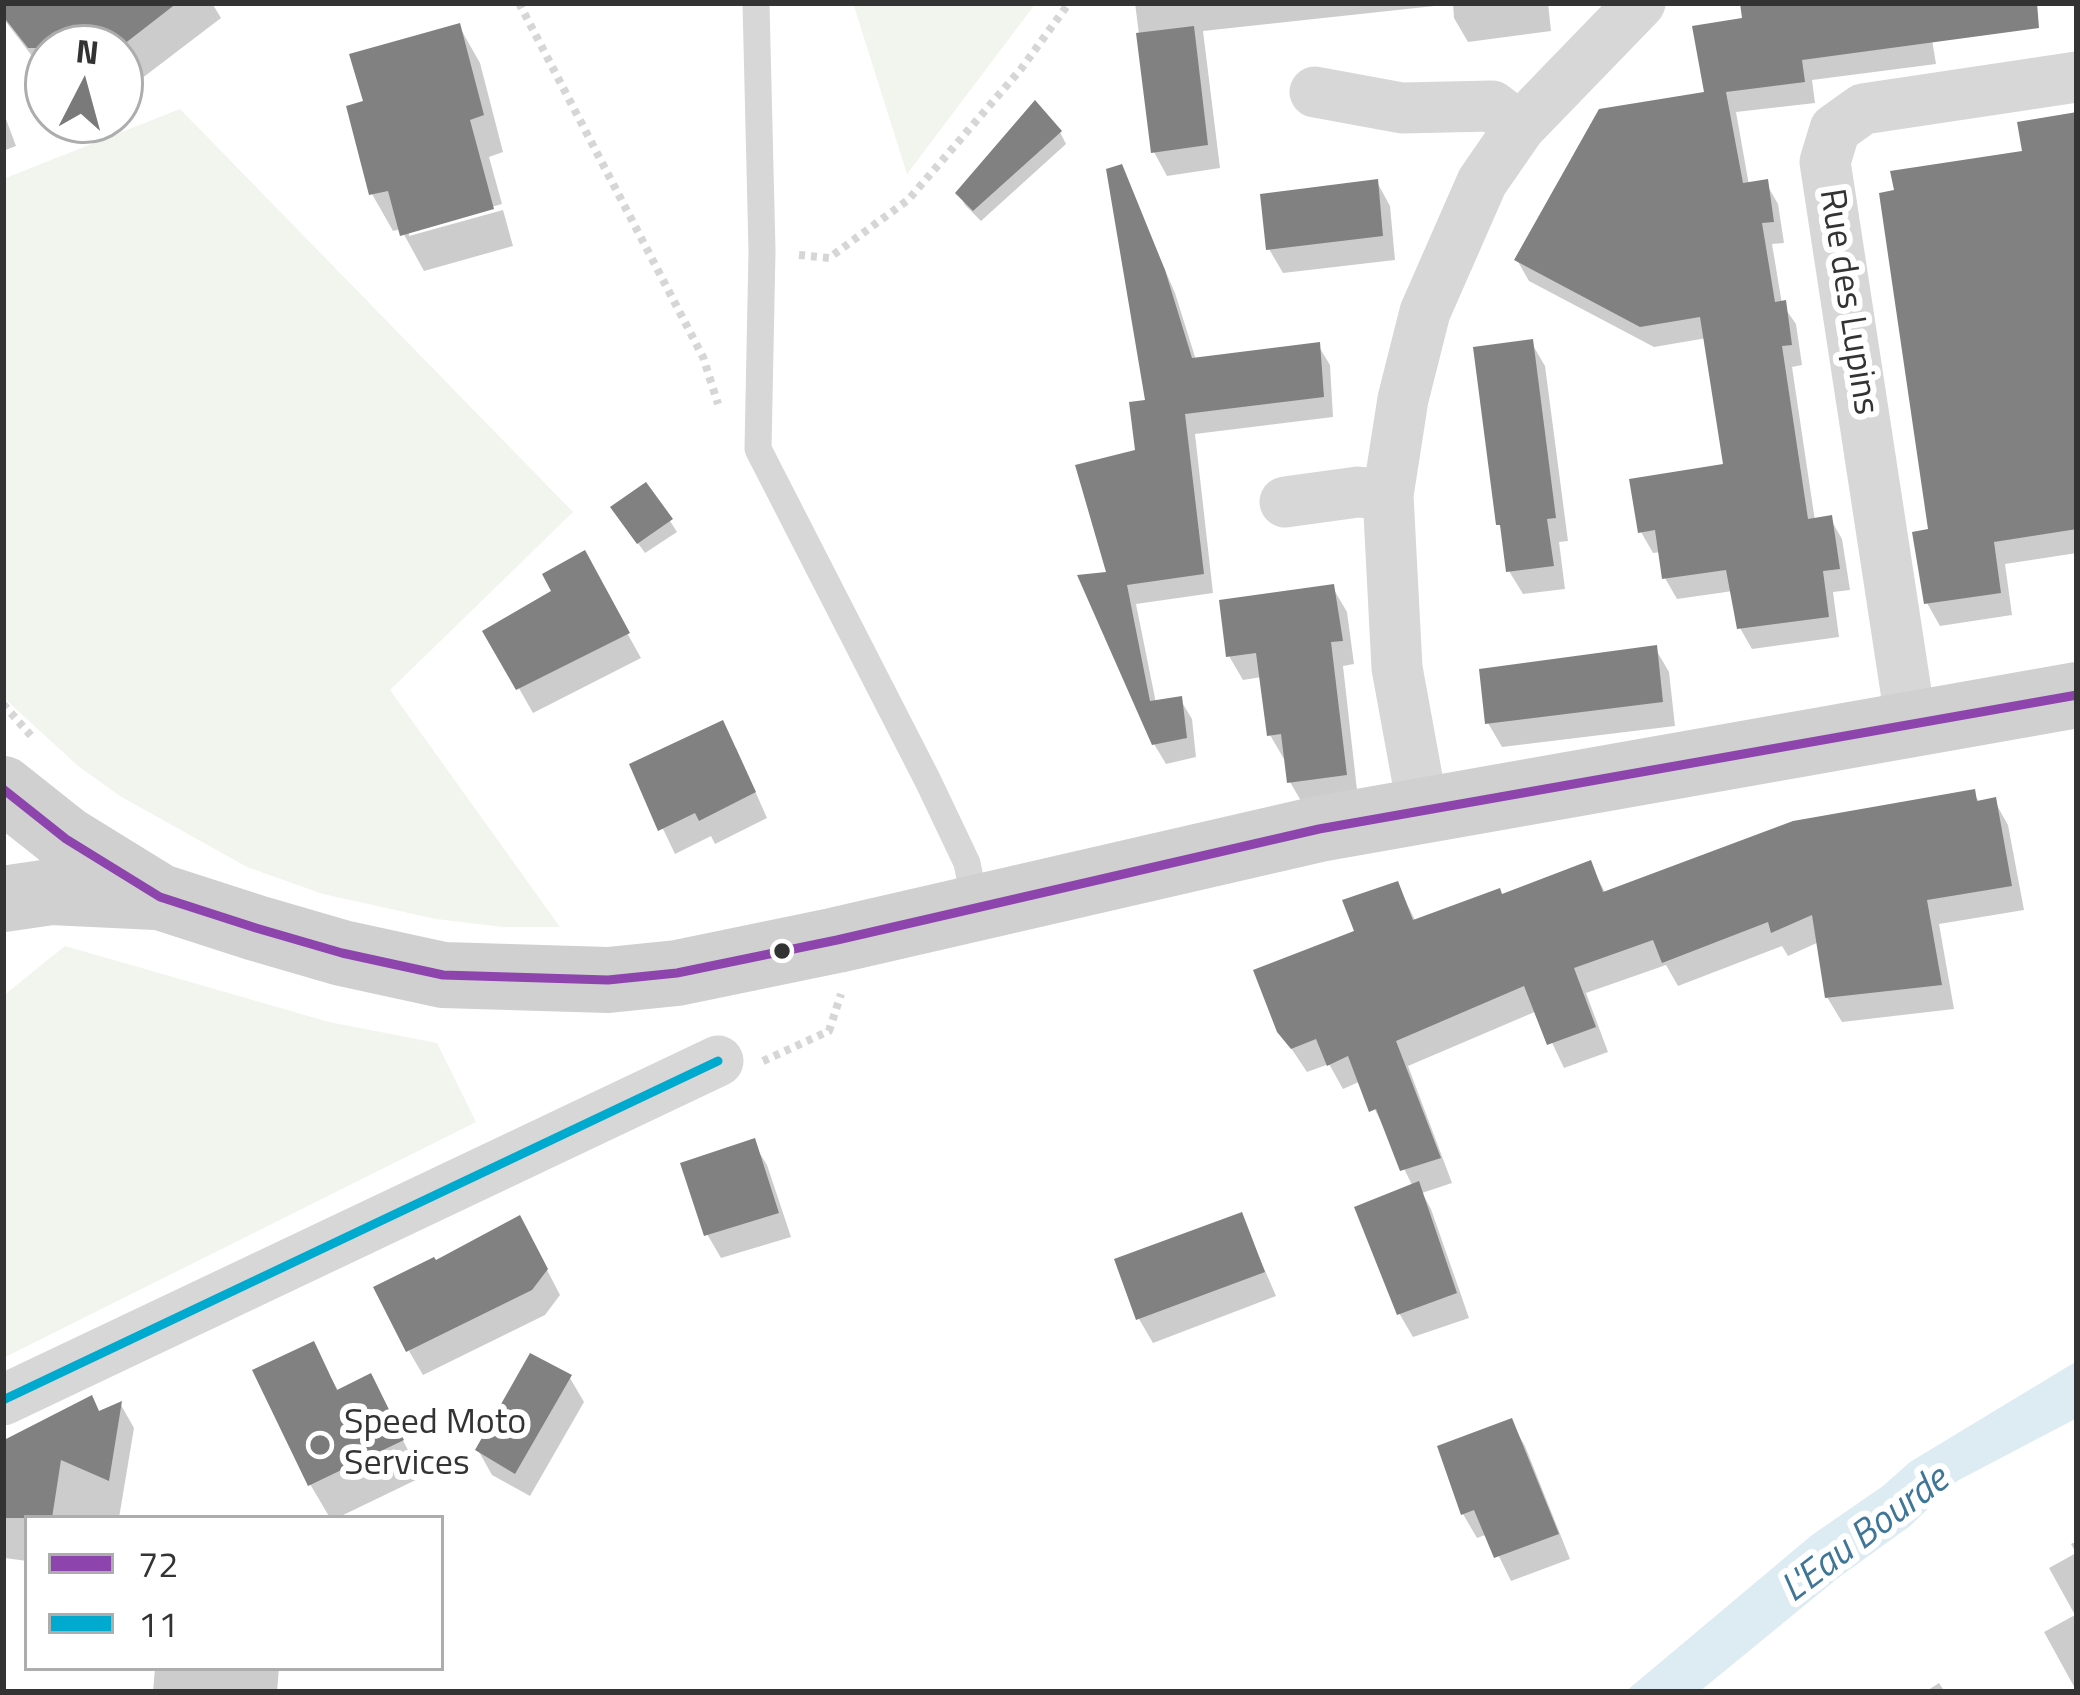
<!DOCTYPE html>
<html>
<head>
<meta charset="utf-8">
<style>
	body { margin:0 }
	#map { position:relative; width:2080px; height:1695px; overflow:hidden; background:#fff; font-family:"Titillium Web",sans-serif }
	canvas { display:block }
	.frame { position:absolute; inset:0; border:6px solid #333; pointer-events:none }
	.legend { position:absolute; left:24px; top:1515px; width:420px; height:156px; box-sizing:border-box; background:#fff; border:3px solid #adadad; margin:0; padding:15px 21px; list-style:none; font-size:36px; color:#333 }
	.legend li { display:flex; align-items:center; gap:24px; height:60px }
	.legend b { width:60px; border:3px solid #adadad }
	.north { position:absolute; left:24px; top:24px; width:120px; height:120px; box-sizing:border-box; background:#fff; border:3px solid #adadad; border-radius:50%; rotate:6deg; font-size:33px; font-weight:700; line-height:48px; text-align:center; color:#333 }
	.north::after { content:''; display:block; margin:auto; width:42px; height:54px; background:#7a7a7a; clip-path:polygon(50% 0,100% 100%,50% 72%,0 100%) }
</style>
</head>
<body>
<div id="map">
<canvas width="2080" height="1695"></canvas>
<div class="frame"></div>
<ul class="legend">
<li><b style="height:15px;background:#8e44ad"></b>72</li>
<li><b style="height:15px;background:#00a9ce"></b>11</li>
</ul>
<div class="north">N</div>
</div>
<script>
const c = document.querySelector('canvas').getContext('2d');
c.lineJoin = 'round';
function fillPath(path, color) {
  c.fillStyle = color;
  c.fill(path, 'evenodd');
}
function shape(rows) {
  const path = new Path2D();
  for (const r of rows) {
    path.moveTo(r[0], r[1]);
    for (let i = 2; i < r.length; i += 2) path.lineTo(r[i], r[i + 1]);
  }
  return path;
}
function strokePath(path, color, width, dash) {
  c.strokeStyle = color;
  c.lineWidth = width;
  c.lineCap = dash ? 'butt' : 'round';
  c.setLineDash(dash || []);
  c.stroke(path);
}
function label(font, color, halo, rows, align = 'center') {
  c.font = font + ' "Titillium Web",sans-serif';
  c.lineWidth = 12;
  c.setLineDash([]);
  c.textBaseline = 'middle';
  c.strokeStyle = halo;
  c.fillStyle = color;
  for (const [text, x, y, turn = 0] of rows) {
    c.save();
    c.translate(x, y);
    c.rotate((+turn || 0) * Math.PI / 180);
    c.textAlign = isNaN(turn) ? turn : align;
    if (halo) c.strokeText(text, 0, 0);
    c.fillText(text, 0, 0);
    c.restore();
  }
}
const green = shape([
	[853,3,1036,3,907,174],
	[180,109,573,512,390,690,560,927,503,927,436,919,323,894,247,867,120,796,78,766,3,697,3,179],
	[65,946,329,1022,437,1043,476,1122,3,1358,3,996]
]);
const water = shape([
	[2077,1361,2077,1418,1957,1481,1910,1526,1838,1578,1699,1692,1625,1692,1812,1535,1883,1486,1910,1462]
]);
const shadow = shape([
	[3,3,212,3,221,18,120,95,120,48,48,48,48,77,3,18],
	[1135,3,1548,3,1551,31,1468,42,1454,18,1453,4,1203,31,1220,168,1167,176,1154,152],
	[1777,3,1926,3,1936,64,1812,80,1815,103,1736,112,1749,185,1766,183,1778,204,1784,243,1772,244,1782,304,1796,324,1802,365,1792,367,1815,521,1830,518,1842,539,1850,590,1833,592,1839,637,1752,649,1740,628,1733,591,1677,599,1665,578,1661,552,1653,553,1641,532,1726,466,1707,338,1654,347,1529,281,1517,260,1707,94,1745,21],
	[459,26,480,63,503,152,489,157,502,204,409,230,409,236,503,210,513,246,424,271,401,229,393,231,372,194,367,103],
	[3,111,16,146,3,151],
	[2077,115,2077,553,2005,564,2012,615,1940,626,1927,603,1931,531,2026,153],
	[1060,132,1066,144,981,221,965,205,959,194],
	[1121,168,1175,293,1196,360,1318,345,1330,365,1333,417,1195,434,1213,593,1136,604,1156,703,1180,699,1192,719,1196,757,1166,764,1154,744,1110,575,1148,402],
	[1377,182,1390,206,1395,260,1283,273,1269,249],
	[1531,342,1545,366,1568,541,1559,542,1565,589,1523,594,1509,571,1504,533,1499,524],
	[621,519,670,521,677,532,645,553],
	[583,554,641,658,533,713,487,632,555,593],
	[1333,588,1347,612,1354,664,1343,666,1358,799,1304,806,1290,782,1287,759,1284,759,1270,735,1262,677,1243,680,1229,656],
	[1655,648,1669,672,1675,726,1502,747,1488,723],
	[736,748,767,818,715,844,711,836,675,854,633,766],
	[1973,792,1980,803,1994,800,2008,825,2024,910,1939,924,1954,1009,1842,1022,1827,997,1819,942,1788,956,1782,946,1678,986,1666,965,1586,993,1608,1052,1564,1068,1537,1011,1408,1066,1452,1183,1422,1193,1431,1209,1469,1318,1413,1337,1399,1313,1413,1187,1361,1081,1343,1089,1329,1064,1307,1072,1279,1030,1397,884,1416,922,1502,897,1590,864,1606,894],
	[753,1142,767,1165,791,1237,721,1258,707,1234],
	[1241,1215,1276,1296,1153,1343,1139,1319,1117,1261],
	[533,1243,560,1295,545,1315,423,1375,409,1351],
	[312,1345,339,1392,370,1377,422,1477,337,1518,330,1518,310,1484],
	[570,1378,584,1402,530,1496,492,1475,478,1450],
	[121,1405,134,1428,119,1518,27,1518,27,1561,5,1558,3,1453],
	[1511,1422,1525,1446,1570,1559,1511,1581,1488,1534,1477,1538,1463,1514],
	[2077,1541,2077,1692,2044,1632,2075,1615,2049,1568,2076,1553,2071,1544],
	[155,1668,279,1668,277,1692,153,1692],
	[1939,1683,1945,1692,1925,1692]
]);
const building = shape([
	[3,3,177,3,119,48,28,48,3,16],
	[1740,3,2037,3,2039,28,1802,60,1805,82,1726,92,1743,183,1768,179,1774,222,1762,223,1775,302,1786,300,1792,345,1782,346,1808,519,1832,515,1840,569,1823,571,1829,617,1737,629,1726,570,1662,579,1655,530,1638,533,1629,479,1723,464,1700,317,1640,327,1514,260,1599,109,1704,92,1692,26,1742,18],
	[460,23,484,115,470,120,494,209,400,236,388,191,369,195,346,106,363,101,349,54],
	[1194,26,1208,145,1151,153,1136,33],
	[1035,100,1062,131,973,211,955,193],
	[2077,112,2077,529,1994,542,2001,593,1924,604,1912,532,1928,529,1879,193,1894,190,1890,171,2022,151,2017,122],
	[1122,164,1165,270,1192,358,1320,342,1324,397,1185,414,1204,574,1127,585,1150,701,1182,696,1187,738,1152,745,1077,575,1106,572,1075,465,1135,450,1129,402,1145,400,1106,169],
	[1378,179,1383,236,1266,250,1260,194],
	[1533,339,1556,518,1547,519,1554,566,1506,572,1500,525,1496,525,1473,347],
	[646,482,673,519,637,544,610,507],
	[585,550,630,633,516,690,482,631,551,591,542,574],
	[1334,584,1343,641,1331,642,1347,775,1287,783,1281,734,1267,736,1256,653,1226,657,1219,600],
	[1657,645,1663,702,1485,724,1479,669],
	[723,720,756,792,699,821,695,813,658,831,629,764],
	[1975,789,1977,801,1996,797,2012,886,1927,900,1942,985,1825,998,1812,915,1771,933,1768,922,1662,963,1653,940,1574,968,1596,1027,1547,1045,1524,986,1396,1041,1441,1158,1400,1171,1376,1109,1369,1112,1348,1056,1327,1066,1316,1039,1291,1049,1277,1032,1253,970,1354,931,1342,900,1398,881,1413,920,1500,888,1502,894,1591,860,1603,892,1793,821],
	[755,1138,779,1213,704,1236,680,1163],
	[1419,1181,1457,1293,1397,1315,1354,1207],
	[1242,1212,1265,1272,1136,1320,1114,1259],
	[520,1215,548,1269,532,1290,406,1352,373,1287,434,1257,436,1260],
	[314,1341,337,1390,371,1373,404,1440,308,1486,252,1370],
	[530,1353,572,1375,515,1474,475,1450],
	[92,1395,99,1411,122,1401,109,1481,61,1460,52,1518,3,1518,6,1439],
	[1512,1418,1559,1534,1494,1558,1474,1510,1461,1515,1437,1446]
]);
const path = shape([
	[519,3,703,357,718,404],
	[799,255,829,258,908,200,1021,69,1069,3],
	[3,704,33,738],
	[763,1061,829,1031,841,994]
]);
const lane = shape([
	[756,3,762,251,758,449,928,781,967,863,976,908]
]);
const street = shape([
	[1315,92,1402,108,1492,106,1520,127],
	[1285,502,1358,492,1388,495],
	[1911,724,1825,162,1835,129,1863,109,2077,77],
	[1423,810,1397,668,1388,495,1403,399,1425,312,1482,182,1520,127,1640,3],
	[3,1400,718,1061]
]);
const secondary = shape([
	[3,789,66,839,160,897,256,928,342,953,443,975,608,980,677,973,837,940,1319,829,2077,695],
	[3,899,51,892,156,897]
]);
const bus1 = shape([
	[3,789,66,839,160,897,256,928,342,953,443,975,608,980,677,973,837,940,1319,829,2077,695]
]);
const bus2 = shape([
	[3,1400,718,1061]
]);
const markers = [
	[782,951,10,"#333"],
	[320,1445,12,"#7a7a7a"]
];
const streetNames = [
	["Rue des Lupins",1847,302,81]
];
const poiNames = [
	["Speed Moto",344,1424],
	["Services",344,1465]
];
const waterNames = [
	["L'Eau Bourde",1866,1536,-37]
];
fillPath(green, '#f1f5ed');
fillPath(water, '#ddebf3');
fillPath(shadow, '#0003');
fillPath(building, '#818181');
strokePath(path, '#d6d6d6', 8, [6, 6]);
strokePath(lane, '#d7d7d7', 27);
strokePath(street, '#d7d7d7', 51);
strokePath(secondary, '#d0d0d0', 66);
strokePath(bus1, '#8e44ad', 9);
strokePath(bus2, '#00a9ce', 9);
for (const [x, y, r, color] of markers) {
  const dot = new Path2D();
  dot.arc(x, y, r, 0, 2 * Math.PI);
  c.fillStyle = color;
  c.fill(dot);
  strokePath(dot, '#fff', 4.5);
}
label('36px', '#333', '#fff', streetNames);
label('36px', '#333', '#fff', poiNames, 'left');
label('italic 39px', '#3f7597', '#fff', waterNames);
</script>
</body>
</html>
